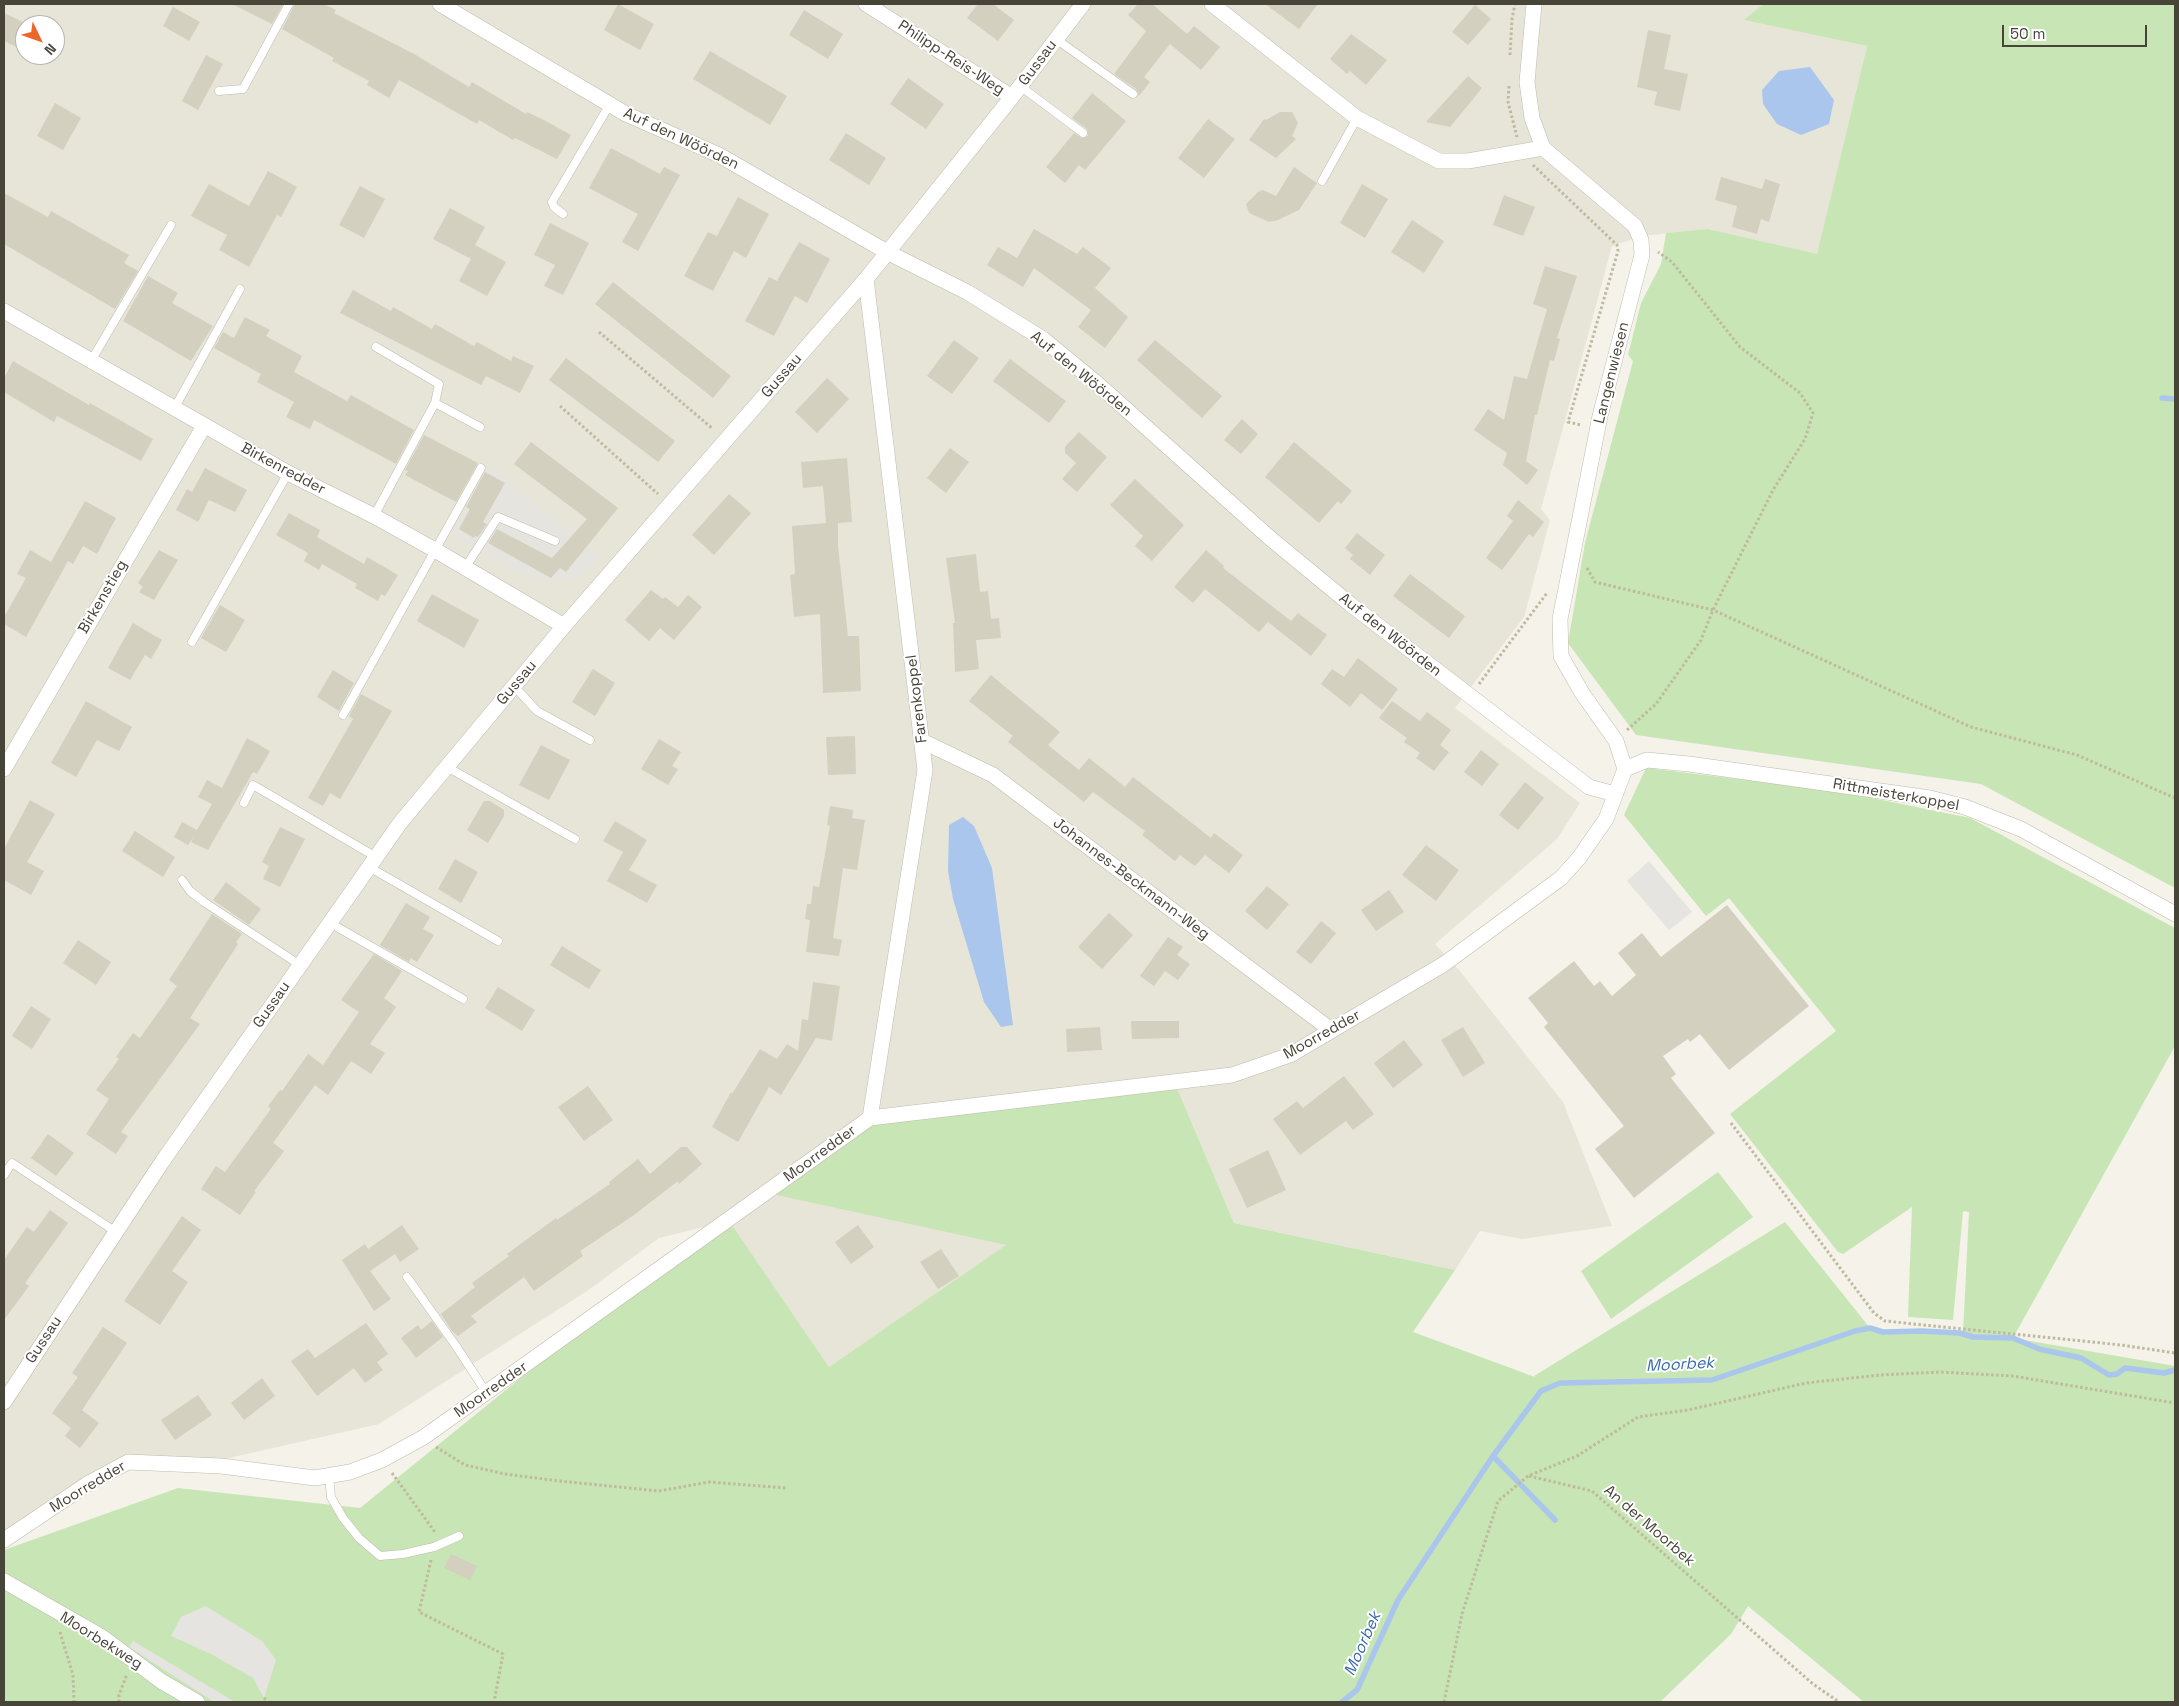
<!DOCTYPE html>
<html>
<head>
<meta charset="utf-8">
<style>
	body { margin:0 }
	#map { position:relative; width:2179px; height:1706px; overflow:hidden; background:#f4f2e9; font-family:"Space Grotesk",sans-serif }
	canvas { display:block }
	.frame { position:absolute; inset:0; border:5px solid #474438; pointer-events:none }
	.north { position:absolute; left:15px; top:15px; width:50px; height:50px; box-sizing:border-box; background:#fff; border:1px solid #b5b4af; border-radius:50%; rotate:132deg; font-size:14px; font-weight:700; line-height:20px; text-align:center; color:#474438 }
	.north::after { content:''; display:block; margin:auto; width:18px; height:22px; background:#eb6629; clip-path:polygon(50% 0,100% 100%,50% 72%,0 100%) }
	.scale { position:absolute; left:2002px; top:25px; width:145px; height:22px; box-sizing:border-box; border:2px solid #474438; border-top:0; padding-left:6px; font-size:15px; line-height:18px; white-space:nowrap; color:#474438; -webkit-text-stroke:4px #fff; paint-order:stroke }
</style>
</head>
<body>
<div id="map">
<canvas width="2179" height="1706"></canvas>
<div class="frame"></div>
<div class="north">N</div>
<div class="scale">50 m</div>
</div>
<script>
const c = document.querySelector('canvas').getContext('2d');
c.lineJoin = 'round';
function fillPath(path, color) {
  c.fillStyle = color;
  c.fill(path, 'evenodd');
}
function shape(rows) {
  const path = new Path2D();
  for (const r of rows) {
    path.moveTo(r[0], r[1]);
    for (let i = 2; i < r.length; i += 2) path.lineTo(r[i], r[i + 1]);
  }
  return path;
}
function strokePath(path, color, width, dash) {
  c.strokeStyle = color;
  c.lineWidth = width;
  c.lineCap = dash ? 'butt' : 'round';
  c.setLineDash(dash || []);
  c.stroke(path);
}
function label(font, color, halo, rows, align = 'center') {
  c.font = font + ' "Space Grotesk",sans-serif';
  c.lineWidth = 4;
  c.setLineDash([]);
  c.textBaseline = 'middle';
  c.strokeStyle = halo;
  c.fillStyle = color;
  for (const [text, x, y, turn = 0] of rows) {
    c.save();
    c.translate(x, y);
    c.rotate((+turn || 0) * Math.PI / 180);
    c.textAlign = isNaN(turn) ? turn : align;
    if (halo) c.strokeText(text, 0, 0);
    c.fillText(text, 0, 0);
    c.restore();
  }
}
const residential = shape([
	[4,4,1763,4,1745,20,1867,46,1817,255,1708,229,1642,236,1612,246,1541,509,1550,520,1524,617,1455,708,1580,803,1557,839,1435,944,1459,970,1563,1102,1612,1226,1522,1239,1480,1231,1455,1270,1234,1223,1174,1081,768,1193,1007,1245,829,1367,728,1221,659,1238,587,1291,379,1424,220,1460,138,1457,4,1534],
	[25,25,55,25,55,55,25,55]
]);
const industrial = shape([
	[490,467,601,556,581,579,538,582,450,535]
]);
const green = shape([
	[1763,4,2175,4,2175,888,1981,784,1636,735,1568,643,1585,543,1633,361,1628,355,1641,303,1661,264,1666,233,1708,229,1817,254,1867,46,1744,20],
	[1646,768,1838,791,1970,818,2175,928,2175,1046,2013,1338,2175,1366,2175,1702,1864,1702,1748,1606,1731,1634,1660,1702,4,1702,4,1550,178,1488,360,1508,606,1309,729,1221,829,1367,1006,1245,767,1193,870,1118,1174,1081,1234,1223,1455,1270,1413,1332,1535,1377,1534,1376,1785,1222,1870,1328,1876,1330,1963,1334,1969,1212,1963,1211,1953,1320,1908,1317,1912,1207,1843,1254,1838,1252,1730,1114,1836,1031,1729,898,1706,916,1624,815],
	[1718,1172,1753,1217,1611,1319,1581,1271]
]);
const parking = shape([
	[1649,861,1692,912,1669,930,1627,881],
	[206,1606,262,1641,276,1660,264,1698,253,1678,211,1654,171,1636,181,1617],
	[133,1641,235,1702,214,1702,129,1647]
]);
const water = shape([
	[1810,67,1834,100,1829,124,1801,135,1777,124,1763,104,1762,90,1779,71],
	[963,817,974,826,992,868,1013,1025,1001,1027,984,1002,953,899,948,871,949,825]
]);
const stream = shape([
	[2162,398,2175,399],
	[1493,1456,1555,1520],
	[1342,1702,1357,1690,1398,1600,1493,1456,1541,1391,1560,1383,1712,1380,1855,1331,1870,1328,1883,1332,1922,1331,1960,1333,1973,1337,2013,1338,2039,1349,2081,1358,2109,1375,2117,1374,2125,1368,2164,1373,2175,1370]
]);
const building = shape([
	[232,4,283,4,272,24],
	[295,4,324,4,336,10,334,13,414,54,469,87,472,82,526,114,527,112,544,120,571,135,557,159,515,138,513,140,479,120,477,124,399,80,389,98,367,85,369,81,332,61,334,58,282,29],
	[618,4,654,24,640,50,604,30],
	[978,4,993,4,1014,20,998,41,967,18],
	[1138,4,1152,4,1187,34,1194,26,1220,47,1201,70,1170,44,1144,77,1150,82,1139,96,1136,89,1114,74,1146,31,1128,15],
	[1265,4,1318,4,1299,29],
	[1475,5,1491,19,1468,45,1452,32],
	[173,7,200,22,189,41,163,26],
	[804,10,843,34,828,59,789,35],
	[4,13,25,23,25,51,4,41],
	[1648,30,1671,35,1664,69,1688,74,1680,111,1654,105,1657,92,1637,87],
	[1351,34,1387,60,1366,85,1350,71,1347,74,1330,59],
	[710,51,787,96,770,125,693,79],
	[206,55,223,64,198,110,182,101],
	[1468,76,1482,88,1450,127,1426,122],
	[908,78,944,104,926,129,890,104],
	[1092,93,1126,121,1085,170,1079,165,1065,183,1046,167,1074,133,1082,138,1088,136,1087,129,1072,118],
	[55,103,81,118,63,150,37,136],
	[1280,112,1292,112,1298,123,1292,136,1296,139,1276,158,1249,140,1264,119,1266,120],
	[1208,119,1235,139,1204,178,1178,158],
	[846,133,886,158,869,185,829,160],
	[611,148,660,174,664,167,680,175,638,251,622,242,638,214,589,188],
	[1294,167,1317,183,1299,210,1278,220,1269,222,1249,213,1246,204,1258,192,1263,190,1276,196],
	[268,171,297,187,281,217,277,215,249,267,219,250,227,235,191,216,209,184,249,206],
	[1721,177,1762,189,1765,179,1780,184,1769,222,1761,219,1757,234,1732,227,1737,206,1715,200],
	[1362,184,1388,199,1365,238,1340,223],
	[360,186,385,199,364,238,339,225],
	[4,193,48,217,51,211,129,255,124,263,138,271,115,309,4,244],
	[1504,195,1535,207,1523,236,1493,225],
	[738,197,769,214,746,258,734,251,713,291,684,276,708,232,717,236],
	[450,208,485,227,475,245,506,262,487,296,459,281,471,259,433,239],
	[1412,220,1444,241,1424,273,1391,252],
	[550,223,589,243,563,295,544,286,555,265,534,255],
	[1034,229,1077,254,1083,247,1111,268,1095,288,1128,317,1105,348,1078,327,1091,310,1034,268,1023,287,987,265,998,247,1017,258],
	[799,242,830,259,807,303,795,296,774,336,745,321,769,277,777,281],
	[1545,266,1577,276,1557,338,1560,339,1554,361,1550,360,1537,415,1535,415,1526,461,1538,470,1527,485,1503,465,1507,453,1474,430,1488,409,1504,420,1514,376,1527,379,1547,309,1533,304],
	[148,276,178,293,172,303,213,326,191,361,123,321],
	[613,282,731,376,713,398,595,304],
	[353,290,391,311,393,307,432,329,435,324,474,346,477,342,511,361,513,356,534,366,520,393,486,376,481,385,340,313],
	[245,317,270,330,266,336,302,356,294,372,347,401,351,395,414,430,396,464,314,420,310,429,286,417,294,402,257,382,261,374,214,348,223,332,234,338],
	[954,340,979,358,952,394,927,376],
	[1155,340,1222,396,1202,418,1137,360],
	[566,358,675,441,658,462,549,380],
	[1010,359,1066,401,1049,423,993,381],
	[13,361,89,405,90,403,153,439,141,461,57,416,54,422,4,392,4,378],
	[827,378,849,399,817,433,795,412],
	[1242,419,1258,434,1241,454,1224,440],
	[1079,432,1107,457,1077,492,1062,479,1076,463,1065,453,1065,447],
	[424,435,478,463,456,502,405,475,408,471,405,470],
	[531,442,618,508,566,572,560,568,551,578,488,543,497,529,552,558,587,519,514,464],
	[1294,442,1352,491,1341,504,1338,501,1319,523,1265,477],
	[950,448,969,462,946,493,927,478],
	[847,458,852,522,838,523,838,546,848,636,859,636,861,691,823,693,820,614,794,617,790,575,795,574,792,526,826,523,823,486,803,488,801,462],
	[205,468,247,490,235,512,209,500,198,522,176,510,187,489,192,492],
	[485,472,505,483,483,522,487,524,478,537,475,536,474,538,459,529,470,509,466,507],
	[1135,479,1184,525,1152,561,1135,546,1143,536,1110,505],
	[729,494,751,513,714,555,692,535],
	[1518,500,1544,522,1533,537,1529,534,1502,570,1486,558,1513,521,1507,516],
	[85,501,116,518,97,554,83,546,73,564,68,561,26,637,4,624,4,617,26,578,17,574,30,550,51,562],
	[289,513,320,530,317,537,364,564,367,557,398,575,385,596,381,594,378,601,355,588,357,584,322,564,319,570,304,561,308,553,276,535],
	[1357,533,1385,555,1370,575,1350,559,1353,555,1345,548],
	[159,550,178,560,154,600,139,592,143,587,138,583],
	[1206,550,1224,566,1223,568,1291,621,1298,613,1327,635,1311,656,1268,622,1259,632,1205,589,1193,603,1174,587],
	[976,554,980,592,988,591,991,619,999,618,1001,638,976,640,979,669,955,672,953,623,955,623,946,558],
	[1410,574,1465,616,1449,638,1393,596],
	[651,590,663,599,665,597,678,607,688,595,702,607,674,640,660,628,649,641,625,620],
	[432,594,479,620,464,648,417,621],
	[220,605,245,620,226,652,201,638],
	[133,623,162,640,151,659,145,655,130,680,108,668],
	[1358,658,1398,689,1382,710,1361,693,1350,707,1321,684,1332,669,1344,677],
	[593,669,615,683,595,716,572,702],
	[333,670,354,683,339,711,317,697],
	[991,675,1060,732,1048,745,1079,770,1089,758,1125,787,1133,777,1211,838,1214,833,1243,855,1229,873,1205,855,1195,866,1180,855,1175,861,1142,835,1145,831,1093,792,1084,802,1008,742,1013,736,969,701],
	[361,694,392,711,340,799,330,793,323,806,308,798,353,719,349,716],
	[86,701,132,727,119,751,97,740,76,777,51,763],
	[1392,701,1420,721,1427,712,1451,730,1440,745,1449,752,1434,771,1416,758,1420,753,1404,742,1407,738,1379,718],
	[855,736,856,774,828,775,826,737],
	[247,738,270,751,257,774,253,772,208,850,191,842,194,836,188,845,174,837,182,822,197,830,212,804,198,797,207,780,222,788],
	[659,739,681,752,672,766,678,769,668,785,641,769],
	[541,745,570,760,549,800,519,785],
	[1481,750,1499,764,1482,786,1464,772],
	[1525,782,1544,798,1518,830,1499,815],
	[30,800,55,814,27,862,44,871,31,895,4,880,4,849],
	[484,801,490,801,504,810,504,816,488,843,467,830],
	[830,806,853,810,852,818,865,820,857,870,843,868,833,938,842,940,839,956,806,952,810,920,805,919,807,904,811,904,813,886,819,887,830,826,827,825],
	[615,821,647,840,629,870,657,885,647,903,607,881,623,852,603,841],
	[280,827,305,839,280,887,263,879,269,866,262,862],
	[135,831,175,857,163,877,122,851],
	[1426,845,1459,870,1436,901,1402,875],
	[455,859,478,872,461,903,438,889],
	[226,882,261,909,249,925,213,900],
	[1267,886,1289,904,1267,930,1245,911],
	[1389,890,1404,912,1376,931,1361,910],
	[406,903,430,917,423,929,434,935,417,962,411,958,409,962,380,945],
	[1727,905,1809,1006,1729,1070,1700,1034,1690,1042,1688,1039,1663,1056,1676,1074,1671,1078,1715,1133,1634,1198,1595,1149,1624,1126,1544,1027,1548,1023,1528,998,1574,961,1594,986,1600,981,1612,996,1636,975,1618,953,1642,933,1661,957],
	[1109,913,1133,935,1102,969,1078,947],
	[212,914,242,934,236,942,238,944,190,1018,200,1024,121,1132,128,1136,116,1154,86,1134,109,1099,96,1090,119,1059,116,1057,133,1033,140,1038,177,986,169,980],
	[1321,921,1336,933,1311,964,1296,952],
	[1168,937,1183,947,1177,955,1190,964,1178,980,1165,971,1154,986,1140,976],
	[78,940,111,962,96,985,63,963],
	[562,946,601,970,589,989,550,965],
	[374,954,402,971,384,998,396,1007,370,1044,385,1053,371,1074,351,1061,328,1095,315,1085,273,1143,284,1151,254,1191,256,1192,240,1215,201,1189,216,1166,225,1172,271,1109,268,1106,280,1090,282,1091,308,1054,323,1065,359,1012,341,1000],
	[813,982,840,986,832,1041,816,1038,781,1095,769,1087,738,1142,712,1127,731,1092,732,1094,760,1049,777,1059,787,1044,798,1051,802,1019,808,1020],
	[498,987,535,1010,522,1031,485,1008],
	[31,1006,51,1019,32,1049,12,1036],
	[1131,1021,1179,1021,1179,1038,1132,1039],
	[1100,1027,1102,1050,1067,1052,1066,1029],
	[1463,1027,1485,1063,1463,1077,1441,1040],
	[1404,1040,1423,1065,1393,1088,1374,1063],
	[1344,1076,1374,1114,1353,1130,1346,1121,1300,1155,1273,1119,1297,1101,1303,1108],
	[588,1086,613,1120,584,1141,558,1107],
	[48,1134,74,1153,56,1176,31,1158],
	[681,1147,687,1147,702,1164,679,1184,678,1181,634,1215,580,1251,583,1256,534,1291,524,1277,471,1316,477,1322,458,1336,452,1331,441,1314,475,1287,472,1283,509,1256,507,1254,556,1218,557,1220,610,1184,609,1182,638,1159,650,1174],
	[1268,1150,1286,1190,1247,1208,1229,1169],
	[50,1210,68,1223,25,1283,29,1286,4,1320,4,1260,27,1227,34,1232],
	[182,1216,201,1230,172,1271,188,1282,160,1325,124,1301],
	[402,1225,419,1249,400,1262,395,1254,370,1271,391,1299,374,1311,342,1260,365,1244,368,1249],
	[858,1225,874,1247,851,1264,835,1242],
	[941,1249,959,1276,938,1289,920,1262],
	[432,1321,443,1337,416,1358,401,1338,418,1325,421,1330],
	[366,1323,388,1354,377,1362,383,1370,365,1383,354,1368,317,1396,291,1361,308,1349,315,1358],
	[103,1327,127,1343,82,1410,99,1423,80,1448,65,1436,71,1428,52,1413,78,1377,72,1373],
	[262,1378,275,1396,244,1420,231,1403],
	[198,1395,212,1415,175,1440,161,1420],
	[451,1554,477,1566,470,1580,444,1568]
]);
const path = shape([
	[1510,55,1512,19,1515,4],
	[1509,86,1508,102,1517,137],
	[1533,165,1617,245,1618,251,1568,422,1581,425],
	[599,332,713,429],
	[560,406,658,494],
	[1587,568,1595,582,1713,610,1971,727,2077,755,2175,798],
	[1479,684,1547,593],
	[1627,730,1656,704,1701,640,1713,610,1773,490,1805,439,1813,413,1800,393,1740,347,1672,262,1658,252],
	[1731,1123,1874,1313,1885,1321,2121,1345,2175,1353],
	[436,1447,465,1465,505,1474,559,1481,659,1491,709,1482,786,1488],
	[392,1473,435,1532],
	[1529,1476,1592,1491,1813,1684,1839,1702],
	[431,1560,419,1612,503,1654,494,1702],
	[60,1632,73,1675,74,1702],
	[264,1698,268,1702],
	[119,1702,119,1695,127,1674],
	[1444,1702,1462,1614,1498,1501,1528,1476,1577,1456,1638,1417,1688,1410,1806,1383,1880,1375,1940,1372,2013,1376,2175,1403]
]);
const service = shape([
	[1056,39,1133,94],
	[1020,86,1083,133],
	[219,91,243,89,289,4],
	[1322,181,1357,118],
	[563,214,554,207,552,202,610,104],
	[376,347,439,384,435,403],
	[91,361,171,225],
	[174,409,240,289],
	[374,516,435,403,480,427],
	[465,568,498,517,555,541],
	[192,642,288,473],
	[514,686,537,711,590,740],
	[343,715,481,468],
	[447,767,575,839],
	[244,803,253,785,376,857],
	[369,867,498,941],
	[182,880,190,891,204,902,300,965],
	[330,923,463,999],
	[4,1175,12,1163,116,1232],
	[407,1277,456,1346,486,1392],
	[329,1476,331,1497,343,1518,359,1538,380,1556,403,1554,434,1547,459,1536]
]);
const minor = shape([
	[440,4,626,114,719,155,887,252,967,292,1043,339,1100,386,1271,539,1350,604,1589,787,1615,794],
	[866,4,1012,97],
	[1212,4,1357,118,1439,161,1468,161,1543,148],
	[1534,4,1527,82,1532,118,1543,148,1635,226,1641,240,1642,255,1600,416,1560,619,1561,656,1582,693,1616,741,1625,769],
	[866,279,925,770,870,1118],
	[4,311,288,473,374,516,435,550,564,626],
	[922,741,993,775,1331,1030],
	[4,769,204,426],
	[1625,769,1647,760,1689,764,1930,798,1965,807,2021,829,2175,914],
	[4,1402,162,1162,400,823,564,626,866,279,1012,97,1083,4],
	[4,1540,89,1483,128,1462,221,1466,315,1478,350,1472,382,1460,424,1437,870,1118,1232,1075,1290,1055,1444,964,1561,878,1579,858,1606,819,1625,769],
	[4,1581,102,1637,161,1681,197,1702]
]);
const streetNames = [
	["Philipp-Reis-Weg",951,58,33],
	["Gussau",1038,63,-53],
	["Auf den Wöörden",681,139,25],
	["Langenwiesen",1612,373,-76],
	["Auf den Wöörden",1081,374,39],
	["Gussau",782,376,-49],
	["Birkenredder",283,469,28],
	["Birkenstieg",103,597,-60],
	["Auf den Wöörden",1390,635,38],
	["Gussau",517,683,-50],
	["Farenkoppel",917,699,-97],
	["Rittmeisterkoppel",1896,795,10],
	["Johannes-Beckmann-Weg",1131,879,37],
	["Gussau",272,1005,-55],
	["Moorredder",1322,1035,-29],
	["Moorredder",820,1154,-36],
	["Gussau",44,1340,-57],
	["Moorredder",491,1390,-35],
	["Moorredder",88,1487,-31],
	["An der Moorbek",1649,1526,41],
	["Moorbekweg",101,1641,32]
];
const waterNames = [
	["Moorbek",1680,1365,-3],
	["Moorbek",1363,1644,-66]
];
fillPath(residential, '#e7e5d8');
fillPath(industrial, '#e6e4de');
fillPath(green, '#c8e5b5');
fillPath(parking, '#e5e4e1');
fillPath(water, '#aac6ec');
strokePath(stream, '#aac6ec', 5.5);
fillPath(building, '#d4d0c0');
strokePath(service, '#bfbbad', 9);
strokePath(minor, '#bfbbad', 16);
strokePath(path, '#bfb99f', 3, [2.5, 2.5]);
strokePath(service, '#fff', 8);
strokePath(minor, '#fff', 15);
label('15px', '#474438', '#fff', streetNames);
label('italic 16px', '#3868ac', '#fff', waterNames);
</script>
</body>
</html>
